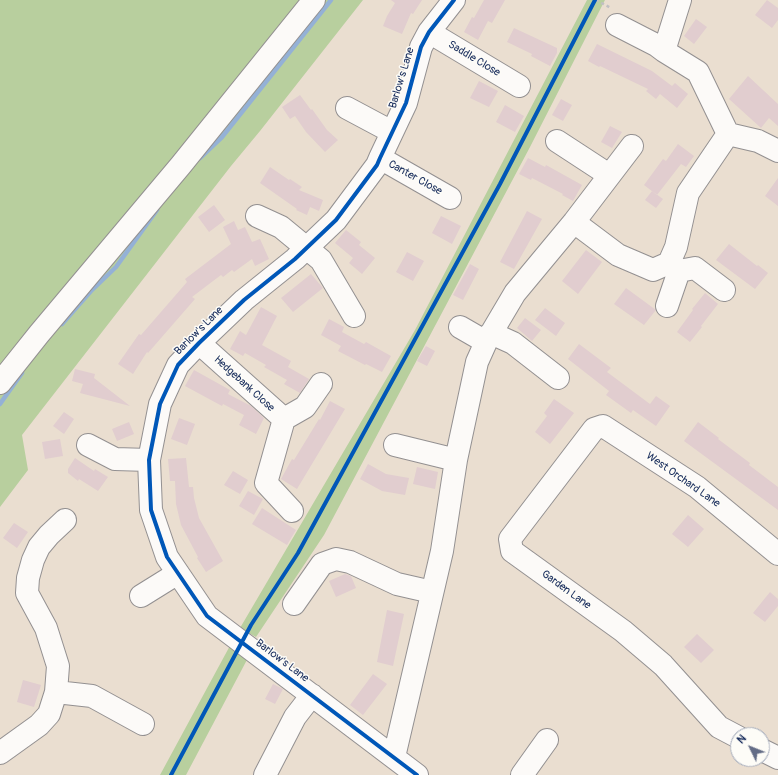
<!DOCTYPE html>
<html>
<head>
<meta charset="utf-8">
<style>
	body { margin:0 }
	#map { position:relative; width:778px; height:775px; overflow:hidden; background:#eaded0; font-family:Pangolin,sans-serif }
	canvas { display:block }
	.north { position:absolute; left:730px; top:727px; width:40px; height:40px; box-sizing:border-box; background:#fdfcf7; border:1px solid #a3aaba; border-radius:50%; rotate:313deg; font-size:11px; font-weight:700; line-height:16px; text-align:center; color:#1b2f5e }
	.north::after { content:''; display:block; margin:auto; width:14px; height:18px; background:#636c86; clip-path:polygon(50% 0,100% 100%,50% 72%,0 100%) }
</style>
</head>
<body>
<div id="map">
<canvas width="778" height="775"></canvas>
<div class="north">N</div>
</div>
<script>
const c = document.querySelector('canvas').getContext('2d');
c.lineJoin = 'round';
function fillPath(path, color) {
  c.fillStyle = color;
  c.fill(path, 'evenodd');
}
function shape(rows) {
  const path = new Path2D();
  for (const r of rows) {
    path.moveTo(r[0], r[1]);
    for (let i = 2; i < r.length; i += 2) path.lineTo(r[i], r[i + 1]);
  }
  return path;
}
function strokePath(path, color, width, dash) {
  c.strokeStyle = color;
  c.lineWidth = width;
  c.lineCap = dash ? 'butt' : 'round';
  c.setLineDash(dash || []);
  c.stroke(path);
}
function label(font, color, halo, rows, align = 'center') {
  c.font = font + ' Pangolin,sans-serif';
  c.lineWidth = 3;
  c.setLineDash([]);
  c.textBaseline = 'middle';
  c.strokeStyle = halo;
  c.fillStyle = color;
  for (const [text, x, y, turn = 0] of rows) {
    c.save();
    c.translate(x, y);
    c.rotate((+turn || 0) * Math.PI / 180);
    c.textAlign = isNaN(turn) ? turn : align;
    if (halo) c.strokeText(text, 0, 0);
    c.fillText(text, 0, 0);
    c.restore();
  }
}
const green = shape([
	[0,0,363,0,260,131,231,166,22,435,28,470,0,507],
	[587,0,605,0,530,147,324,535,256,637,240,628,415,330],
	[232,642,249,656,186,775,160,775]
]);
const stream = shape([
	[200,158,222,137,331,0],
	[62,324,91,291,116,267,157,210],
	[0,404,22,373]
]);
const building = shape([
	[391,0,422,0,413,14,411,13,402,34,383,26,387,16,395,3],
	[484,0,505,0,492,23,488,21,478,40,464,32,472,17,474,18],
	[767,0,778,8,778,20,772,28,755,15],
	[696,19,707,27,694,44,684,36],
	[514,28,557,48,557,53,550,66,531,56,532,54,507,42],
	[597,44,652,71,672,86,675,83,688,94,677,108,660,94,656,99,646,91,648,89,600,66,599,67,588,61],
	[748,76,778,104,778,126,769,118,761,128,729,99],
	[479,81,498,91,489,107,470,98],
	[300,95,311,110,312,109,327,130,338,140,325,152,306,132,295,116,290,119,282,107],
	[561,99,572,105,563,121,552,115],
	[505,105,524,116,515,132,496,122],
	[610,126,622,132,612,148,601,142],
	[678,144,694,156,686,167,681,164,657,195,644,185,663,159,666,161],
	[528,158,545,167,546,165,582,185,573,201,562,195,563,194,532,178,531,180,519,174],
	[270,167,289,180,290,179,302,187,299,190,323,200,319,211,310,207,307,215,296,210,297,209,260,183],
	[778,178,778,206,765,196],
	[652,191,663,199,656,208,645,200],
	[214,205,225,220,209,232,198,217],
	[527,211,542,219,514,269,500,262],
	[441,216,461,226,452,244,432,233],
	[234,221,238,230,245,227,252,242,260,239,269,259,255,266,252,259,234,272,232,270,223,277,221,275,192,297,195,299,148,353,147,352,133,374,118,364,139,334,141,335,187,282,185,279,231,244,223,227],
	[346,230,361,242,359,245,375,258,362,274,349,263,353,258,335,243],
	[729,244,757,266,758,265,768,273,755,289,716,260],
	[586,250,602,262,578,294,562,281],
	[407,252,424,261,413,281,396,272],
	[470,264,479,269,463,300,453,295],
	[311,274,323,288,293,312,281,298],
	[626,288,656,310,644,325,614,304],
	[705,293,718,304,701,326,702,327,690,342,677,332,693,310,692,309],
	[261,307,277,316,262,345,291,361,288,367,309,379,300,393,284,384,287,380,264,367,266,365,245,353,243,356,230,349,240,331,246,335],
	[545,308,565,323,556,336,535,320],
	[525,318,541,330,532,341,517,328],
	[329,319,344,327,342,332,364,344,366,342,391,356,382,372,366,364,365,365,338,351,341,346,321,335],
	[579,344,611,368,607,372,650,404,656,396,670,406,656,426,633,410,631,413,606,395,609,391,568,359],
	[426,346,435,351,427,366,417,361],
	[75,369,95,374,94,378,130,406,80,393,83,384,72,381],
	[194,370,230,390,228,394,251,406,264,418,256,434,239,425,244,415,223,404,222,406,185,386],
	[554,399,574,413,550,444,535,432,547,416,544,413],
	[330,401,345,409,297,489,281,479,292,459,294,460,319,419,320,420],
	[64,412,74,419,64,434,53,426],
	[179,418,195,424,187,445,171,439],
	[129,422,134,434,117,441,112,429],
	[698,422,719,438,718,439,750,463,749,465,778,487,778,510,684,441],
	[60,439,63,456,45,459,42,442],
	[75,458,94,471,95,469,108,477,98,491,79,479,78,481,68,473,68,469],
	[186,458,189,487,193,487,194,498,199,518,223,561,206,572,197,558,198,557,181,525,176,504,175,481,170,481,168,459],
	[368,464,386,474,409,478,405,495,382,491,360,479],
	[417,467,438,472,435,489,413,484],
	[233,471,248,480,240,494,224,485],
	[248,491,263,499,254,515,239,506],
	[262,508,296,530,287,545,252,524],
	[688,515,704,529,688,547,672,534],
	[14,523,28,532,17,548,3,538],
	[345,574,351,576,356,588,336,597,329,581],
	[770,592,778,599,778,606,765,622,753,613],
	[387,610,404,614,393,666,377,662],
	[697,634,714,650,701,663,684,647],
	[373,674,387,684,363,715,350,705],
	[23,680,41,685,34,707,17,702],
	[273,684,283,689,275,704,265,699]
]);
const path = shape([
	[596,0,611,8]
]);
const minor = shape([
	[617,25,656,45,664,51],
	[429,32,519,86],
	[347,108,392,132],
	[728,134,758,141,778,151],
	[557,141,609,175],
	[380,158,450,198],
	[257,216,281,227,321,260,354,316],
	[574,222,618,255,653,270,669,263,676,247,688,193,728,134,698,72,664,51,680,0],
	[669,263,679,271,695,268,724,290],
	[667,306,679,271],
	[460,327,486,342],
	[491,333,513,343,558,378],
	[199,343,284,419,266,483,292,511],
	[0,383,39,334,181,165,314,0],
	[284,419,305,407,321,384],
	[88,445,115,459,149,460],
	[395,445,456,460],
	[141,596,178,573],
	[294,604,322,564,336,559,350,562,397,584,432,592],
	[56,692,92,696,143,724],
	[738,737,719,727,663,665,623,631,512,551,510,539,594,429,603,426,697,487,778,554],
	[762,750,778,758],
	[0,753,39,725,49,714,56,692,58,666,46,628,27,593,28,578,33,560,39,547,49,535,65,520],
	[394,757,442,551,456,460,477,362,486,342,515,293,574,222,632,146],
	[265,775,295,717,312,695],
	[417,775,207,616,167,557,151,510,149,460,160,404,178,365,199,343,244,300,295,259,336,220,377,165,380,158,406,103,421,47,429,32,454,0],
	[522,775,547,740]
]);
const cycleway = shape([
	[171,775,251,625,298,553,500,184,595,0],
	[417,775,207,616,167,557,151,510,149,460,160,404,178,365,199,343,244,300,295,259,336,220,377,165,380,158,406,103,421,47,429,32,454,0]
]);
const streetNames = [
	["Saddle Close",474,59,31],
	["Barlow's Lane",402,78,-73],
	["Canter Close",415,178,29],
	["Barlow's Lane",199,331,-45],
	["Hedgebank Close",244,384,42],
	["West Orchard Lane",683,480,35],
	["Garden Lane",566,590,36],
	["Barlow's Lane",282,661,37]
];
fillPath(green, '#b8cf9e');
strokePath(stream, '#94b1d6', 4.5);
fillPath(building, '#e1cdcf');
strokePath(minor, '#939091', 24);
strokePath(path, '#c0bfc2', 2.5, [3, 3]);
strokePath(minor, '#fcfaf8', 22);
strokePath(cycleway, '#0057b8', 4);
label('11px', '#1b2f5e', '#fdfcf7', streetNames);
</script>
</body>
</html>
